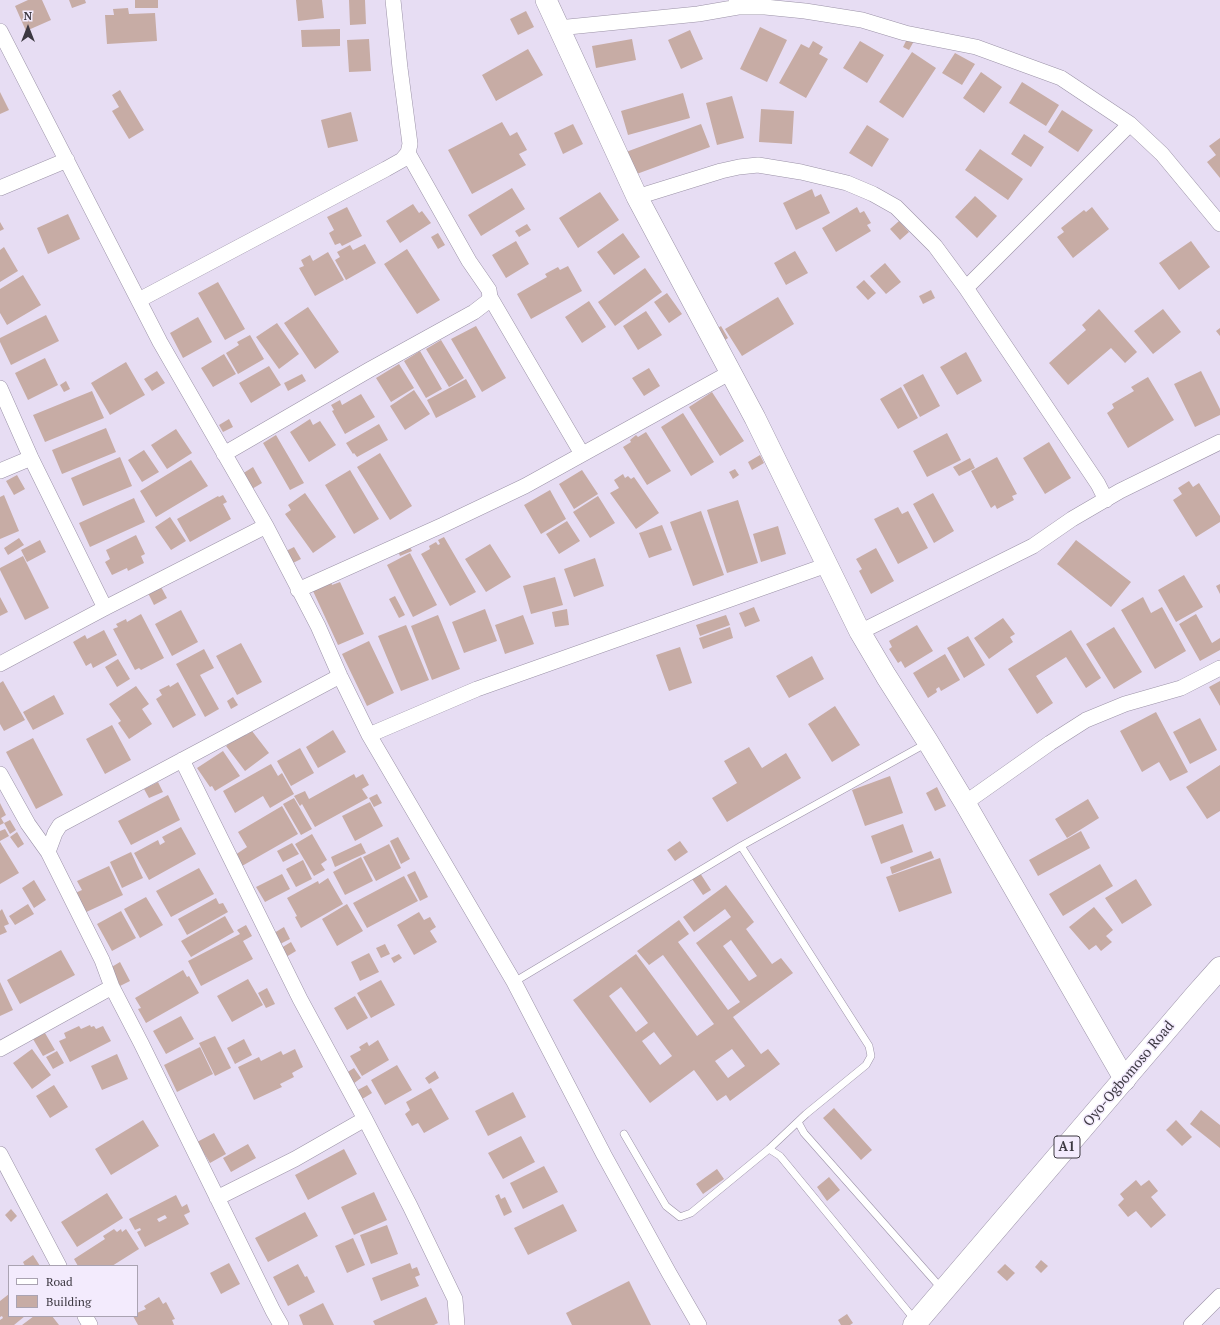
<!DOCTYPE html>
<html>
<head>
<meta charset="utf-8">
<style>
	body { margin:0 }
	#map { position:relative; width:1220px; height:1325px; overflow:hidden; background:#e7ddf3; font-family:"PT Serif",serif }
	canvas { display:block }
	.legend { position:absolute; left:8px; top:1265px; width:130px; height:52px; box-sizing:border-box; background:#f3ebfd; border:1px solid #aaa3b2; margin:0; padding:5px 7px; list-style:none; font-size:12px; color:#3c3841 }
	.legend li { display:flex; align-items:center; gap:8px; height:20px }
	.legend b { width:20px; border:1px solid #aaa3b2 }
	.north { position:absolute; left:8px; top:8px; width:40px; height:40px; -webkit-text-stroke:3px #f3ebfd; paint-order:stroke; rotate:0deg; font-size:11px; font-weight:700; line-height:16px; text-align:center; color:#3c3841 }
	.north::after { content:''; display:block; margin:auto; width:14px; height:18px; background:#3c3841; clip-path:polygon(50% 0,100% 100%,50% 72%,0 100%) }
</style>
</head>
<body>
<div id="map">
<canvas width="1220" height="1325"></canvas>
<ul class="legend">
<li><b style="height:5px;background:#fff"></b>Road</li>
<li><b style="height:11px;background:#c7aca5"></b>Building</li>
</ul>
<div class="north">N</div>
</div>
<script>
const c = document.querySelector('canvas').getContext('2d');
c.lineJoin = 'round';
function fillPath(path, color) {
  c.fillStyle = color;
  c.fill(path, 'evenodd');
}
function shape(rows) {
  const path = new Path2D();
  for (const r of rows) {
    path.moveTo(r[0], r[1]);
    for (let i = 2; i < r.length; i += 2) path.lineTo(r[i], r[i + 1]);
  }
  return path;
}
function strokePath(path, color, width, dash) {
  c.strokeStyle = color;
  c.lineWidth = width;
  c.lineCap = dash ? 'butt' : 'round';
  c.setLineDash(dash || []);
  c.stroke(path);
}
function label(font, color, halo, rows, align = 'center') {
  c.font = font + ' "PT Serif",serif';
  c.lineWidth = 3;
  c.setLineDash([]);
  c.textBaseline = 'middle';
  c.strokeStyle = halo;
  c.fillStyle = color;
  for (const [text, x, y, turn = 0] of rows) {
    c.save();
    c.translate(x, y);
    c.rotate((+turn || 0) * Math.PI / 180);
    c.textAlign = isNaN(turn) ? turn : align;
    if (halo) c.strokeText(text, 0, 0);
    c.fillText(text, 0, 0);
    c.restore();
  }
}
const building = shape([
	[28,0,42,0,51,20,26,31,15,6],
	[69,0,85,0,86,3,72,8],
	[135,0,158,0,158,8,135,8],
	[296,0,322,0,324,18,298,21],
	[349,0,365,0,366,24,350,25],
	[128,8,129,14,155,13,157,41,107,44,105,15,114,15,113,9],
	[526,11,534,27,518,35,510,19],
	[760,27,787,40,767,82,740,69],
	[340,29,340,46,302,47,301,30],
	[690,30,703,59,681,69,668,40],
	[908,37,914,41,909,50,903,47],
	[369,39,371,71,349,72,347,40],
	[632,39,636,60,596,68,592,46],
	[813,41,823,47,819,54,828,59,806,98,779,83,801,44,809,48],
	[860,41,884,55,867,83,843,68],
	[528,49,543,75,496,101,482,75],
	[912,52,936,68,903,118,879,102],
	[955,53,975,64,962,85,942,73],
	[981,72,1002,87,984,113,963,98],
	[1022,82,1059,105,1046,126,1009,103],
	[120,90,144,130,129,139,112,111,119,107,112,95],
	[0,92,9,110,0,114],
	[683,93,690,118,628,135,621,111],
	[732,96,744,138,717,145,706,103],
	[761,109,794,111,792,144,759,142],
	[1062,110,1093,130,1078,152,1048,132],
	[351,112,358,141,328,148,321,120],
	[502,122,510,136,517,132,527,150,519,154,526,165,472,194,448,150],
	[573,124,583,144,563,154,554,133],
	[701,124,710,147,634,175,626,152],
	[867,125,889,139,872,167,849,153],
	[1024,134,1044,147,1031,167,1011,154],
	[1220,138,1220,178,1207,162,1216,155,1209,146],
	[980,149,1023,179,1008,200,965,170],
	[512,188,525,209,481,236,468,215],
	[812,189,815,197,821,194,830,213,796,230,783,203],
	[600,192,619,220,578,248,559,218],
	[975,196,997,216,977,238,955,217],
	[413,204,419,213,422,211,431,223,400,243,386,221],
	[347,207,362,236,342,246,340,243,335,245,329,233,334,230,327,217],
	[857,207,860,213,864,211,871,223,867,225,871,231,836,252,822,228],
	[1092,207,1109,229,1073,258,1057,237,1064,232,1061,228,1084,210,1086,212],
	[68,214,80,239,48,254,37,228],
	[899,221,909,232,900,240,890,229],
	[0,222,4,229,0,231],
	[527,224,531,230,519,237,515,231],
	[438,233,445,245,438,249,431,237],
	[623,233,640,257,614,275,597,252],
	[516,241,529,264,506,278,492,255],
	[1191,241,1210,267,1179,290,1159,263],
	[365,244,376,263,346,280,335,260,340,257,337,252,350,245,353,250],
	[4,247,18,271,0,282,0,250],
	[407,249,440,300,417,314,384,264],
	[795,251,808,273,786,285,774,263],
	[328,252,344,280,315,296,299,268,304,266,301,260,310,255,313,261],
	[885,263,901,282,886,294,870,276],
	[568,266,582,291,531,319,517,294,547,277,545,274,558,267,560,270],
	[645,268,662,292,615,326,598,302],
	[23,275,41,305,7,325,0,313,0,289],
	[864,280,876,293,868,300,856,287],
	[218,282,245,329,225,340,198,293],
	[931,290,935,298,923,304,919,296],
	[667,293,682,314,669,323,654,302],
	[778,297,794,324,742,356,725,329],
	[589,301,606,327,582,343,565,317],
	[308,307,339,352,315,369,284,323],
	[1099,309,1137,352,1125,363,1111,348,1068,385,1049,363,1086,330,1082,325],
	[1163,309,1181,332,1153,354,1134,331],
	[646,311,662,335,638,350,623,326],
	[46,315,59,341,11,365,0,342,0,338],
	[198,317,212,342,183,358,170,333],
	[277,323,299,354,279,369,256,337],
	[476,326,506,378,482,392,451,339],
	[721,326,728,338,722,342,715,330],
	[1220,328,1220,336,1216,331],
	[250,335,264,359,238,374,226,353,239,345,237,342],
	[441,340,464,378,449,387,426,349],
	[420,351,442,389,426,398,404,361],
	[966,352,982,381,957,395,940,367],
	[224,354,236,374,213,387,201,368],
	[45,358,58,385,28,400,15,373],
	[126,362,145,395,110,415,91,383],
	[399,364,414,388,391,402,376,378],
	[269,366,281,385,251,403,239,383],
	[649,368,660,386,644,396,632,378],
	[157,371,165,383,152,391,144,379],
	[1201,371,1220,409,1220,415,1195,427,1174,384],
	[302,374,306,381,288,391,284,383],
	[923,374,940,406,920,417,903,385],
	[1148,377,1174,420,1128,448,1107,413,1114,408,1112,404,1134,391,1131,387],
	[466,379,476,397,436,418,427,400],
	[66,381,70,389,64,392,60,385],
	[901,387,918,418,898,429,880,399],
	[414,390,430,414,405,430,390,406],
	[92,391,104,418,45,442,33,415],
	[712,392,744,441,720,456,689,407],
	[361,394,375,417,345,434,332,411,334,410,331,405,340,400,342,405],
	[683,413,714,462,691,476,661,427],
	[229,419,233,427,223,432,219,425],
	[310,419,313,425,320,421,336,445,309,462,290,432],
	[379,424,388,440,357,457,354,453,353,454,346,443],
	[106,428,116,452,62,474,52,450],
	[176,429,192,453,167,469,151,445],
	[646,432,671,471,647,485,623,447,631,442,630,440,636,435,638,437],
	[947,433,961,460,927,477,913,451],
	[276,435,304,483,290,490,263,443],
	[1049,442,1071,478,1045,494,1023,458],
	[144,450,159,472,142,482,128,460],
	[380,453,412,506,390,520,357,467],
	[760,455,764,463,752,470,748,462],
	[120,457,132,486,83,506,71,478],
	[997,457,1017,494,1012,496,1014,500,997,509,995,505,991,508,971,471],
	[970,458,975,468,959,476,953,467],
	[191,460,208,486,156,517,140,491],
	[253,467,262,483,252,489,242,474],
	[735,469,739,475,733,479,729,472],
	[350,470,379,519,354,534,325,485],
	[582,470,598,494,574,509,559,484],
	[623,474,625,478,628,476,631,479,634,477,659,513,636,529,610,493,619,488,614,480],
	[17,475,25,489,14,495,6,481],
	[1189,481,1193,487,1199,483,1220,516,1220,522,1196,537,1173,500,1182,494,1178,488],
	[550,490,566,519,541,534,524,505],
	[305,493,336,537,313,553,285,514,291,510,288,505],
	[933,493,954,531,934,543,913,504],
	[4,495,19,531,0,539,0,497],
	[223,495,227,502,223,504,231,519,190,542,177,519,218,496,219,497],
	[598,496,615,523,590,538,573,512],
	[134,498,145,522,90,547,79,523],
	[738,500,758,563,727,573,707,510],
	[898,507,902,514,908,511,928,548,898,564,874,519],
	[701,511,724,575,693,586,670,522],
	[170,517,186,541,171,550,155,527],
	[567,521,580,541,559,554,546,534],
	[662,525,672,550,649,558,639,533],
	[778,526,786,554,761,562,753,534],
	[136,535,145,554,141,556,144,563,128,571,127,568,112,575,105,562,110,559,106,550],
	[444,537,476,592,450,606,421,554,430,549,429,546,436,542,438,545,440,544,438,540],
	[19,538,24,545,8,555,4,548],
	[40,540,46,552,27,562,21,550],
	[1076,540,1131,582,1111,607,1057,564],
	[408,543,412,551,400,556,397,548],
	[490,544,511,577,486,592,465,559],
	[294,547,301,559,293,563,286,551],
	[876,548,894,581,871,594,859,571,862,569,856,559],
	[410,553,437,605,413,617,387,565],
	[23,556,49,608,25,620,0,570,0,568],
	[595,558,604,586,574,597,564,569],
	[1184,575,1203,607,1176,622,1158,590],
	[555,577,563,605,531,614,523,586],
	[331,582,332,585,340,582,364,634,338,645,313,591],
	[1220,584,1220,594,1216,586],
	[161,587,167,598,154,605,148,593],
	[395,596,405,615,399,618,389,599],
	[0,597,8,612,0,616],
	[1143,597,1151,613,1162,607,1186,651,1155,669,1121,610],
	[754,607,760,621,745,627,739,613],
	[485,609,497,641,464,653,452,622],
	[567,609,569,625,555,627,552,612],
	[181,610,198,642,172,656,155,624],
	[141,614,164,658,141,670,139,668,135,670,113,629,118,627,116,624,126,619,127,622],
	[1196,614,1212,643,1220,638,1220,650,1200,661,1179,624],
	[438,615,460,669,432,680,411,626],
	[523,615,534,644,505,654,495,625],
	[726,615,730,625,700,636,696,625],
	[1003,618,1015,634,1010,637,1013,642,989,659,974,638],
	[406,625,429,680,401,691,378,636],
	[917,625,933,651,905,668,901,661,898,663,889,649,892,647,889,641],
	[730,627,733,638,703,649,699,638],
	[1114,627,1142,672,1114,689,1086,644],
	[104,630,117,655,93,668,91,663,86,666,73,642,85,635,87,639],
	[1071,630,1101,678,1086,688,1066,657,1036,676,1053,703,1037,714,1008,669],
	[968,636,985,665,964,678,947,648],
	[369,641,394,693,367,706,342,654],
	[241,643,262,682,237,695,216,656],
	[680,647,692,683,669,691,656,655],
	[204,649,214,668,200,675,219,709,205,717,176,664],
	[945,654,960,680,941,691,939,687,936,689,937,692,928,698,913,673],
	[812,656,824,679,789,698,776,676],
	[118,659,130,679,117,687,105,667],
	[3,681,25,720,4,731,0,724,0,683],
	[1220,681,1220,706,1209,687],
	[178,682,196,715,173,728,156,699,162,695,159,690,169,685,170,687],
	[136,686,149,704,142,709,152,724,129,739,118,723,121,721,109,704],
	[54,695,64,714,33,730,23,712],
	[233,697,238,705,231,709,227,701],
	[835,706,860,745,832,762,808,724],
	[1156,712,1188,772,1170,781,1159,762,1142,772,1120,731],
	[1200,718,1217,750,1190,764,1173,732],
	[112,725,131,760,105,774,86,739],
	[333,730,346,752,318,768,306,747],
	[252,731,269,753,245,771,226,746,244,732,246,735],
	[33,738,63,795,36,809,6,752],
	[749,747,762,768,786,753,801,778,727,822,712,798,737,783,724,761],
	[300,748,314,773,291,786,277,761],
	[223,751,240,776,215,791,212,786,210,787,197,768],
	[271,764,278,776,282,773,294,794,270,808,263,796,235,813,223,791],
	[1220,765,1220,811,1207,819,1186,787],
	[354,774,356,778,363,774,369,785,362,789,368,798,315,827,302,804,300,806,294,796,305,791,309,799],
	[890,776,903,813,865,826,852,790],
	[158,782,163,792,149,798,144,789],
	[937,787,946,806,935,811,926,793],
	[377,794,382,803,374,807,369,798],
	[168,795,180,820,131,845,118,821],
	[294,798,312,829,301,835,283,804],
	[1088,799,1099,818,1067,838,1055,819],
	[370,802,383,826,355,841,342,816],
	[0,803,6,815,1,818,4,823,0,825],
	[282,806,298,834,242,866,235,855,247,847,238,832],
	[10,820,16,830,10,834,4,823],
	[903,824,913,852,881,864,871,836],
	[181,827,196,854,149,880,134,853,158,840,160,845,165,842,162,837],
	[5,829,9,836,0,841,0,831],
	[1081,831,1090,848,1038,876,1029,860],
	[17,832,24,844,18,848,10,837],
	[312,834,327,860,321,864,325,870,314,876,295,844],
	[398,837,410,859,401,864,390,841],
	[680,841,688,852,675,861,667,850],
	[0,842,19,873,0,884],
	[292,843,299,854,283,862,277,851],
	[361,843,366,853,335,867,331,857],
	[389,844,401,868,376,881,363,857],
	[931,851,934,858,892,874,890,867],
	[131,852,143,878,122,888,110,862],
	[361,857,373,881,345,895,333,872],
	[940,858,952,893,899,912,886,877],
	[303,860,312,879,296,887,286,869],
	[1100,864,1113,886,1063,916,1049,894],
	[109,866,123,895,82,914,73,894,82,890,77,881],
	[199,868,214,894,171,917,156,891],
	[415,871,428,897,420,901,407,875],
	[700,873,711,890,703,895,692,879],
	[282,874,290,889,265,902,256,887],
	[404,876,418,901,367,928,353,903],
	[328,878,343,904,301,928,295,917,297,916,287,898,318,881,319,884],
	[1136,879,1152,905,1122,924,1105,898],
	[34,880,46,900,34,908,22,888],
	[726,885,754,922,746,929,772,964,781,958,793,973,733,1017,761,1054,768,1049,780,1064,730,1101,726,1095,717,1101,694,1070,650,1103,573,1000,636,954,697,1036,714,1024,663,955,649,965,637,951,679,920,689,934,678,942,728,1010,740,1002,696,943,731,917,725,909,694,932,683,917],
	[731,940,757,976,749,981,723,946],
	[621,987,648,1023,636,1032,609,996],
	[654,1032,672,1056,660,1065,642,1041],
	[732,1049,745,1066,728,1078,715,1061],
	[146,897,163,925,140,938,124,909],
	[216,898,219,904,223,903,228,912,187,935,178,919],
	[28,904,34,914,15,925,9,916],
	[347,904,363,931,337,946,322,919],
	[1094,907,1113,930,1106,936,1112,942,1101,951,1096,945,1089,950,1069,927],
	[2,909,9,924,4,926,7,932,0,935,0,911],
	[121,911,136,938,112,951,97,924],
	[419,912,424,920,430,917,436,927,430,931,437,942,414,955,397,925],
	[225,916,234,932,191,957,181,941],
	[246,925,252,936,243,941,253,959,201,986,188,961,240,934,237,930],
	[284,927,290,939,280,944,274,933],
	[291,942,296,951,286,957,281,948],
	[385,944,390,954,381,958,376,948],
	[61,950,75,975,20,1004,7,980],
	[369,953,379,972,360,981,351,962],
	[399,954,402,958,394,963,391,958],
	[120,962,130,981,120,986,110,968],
	[183,970,187,977,189,976,199,993,146,1023,138,1009,141,1008,135,998],
	[248,979,263,1005,232,1022,217,996],
	[381,980,395,1005,371,1018,357,993],
	[0,982,13,1010,0,1016],
	[267,988,275,1004,266,1008,258,993],
	[355,996,368,1018,347,1030,334,1008],
	[181,1016,194,1039,166,1054,153,1031],
	[90,1025,91,1027,94,1026,96,1029,103,1026,111,1041,70,1062,59,1041,66,1038,64,1033,79,1026,81,1029],
	[45,1033,55,1050,43,1056,33,1039],
	[215,1036,231,1068,215,1076,199,1043],
	[244,1039,252,1055,235,1064,227,1048],
	[378,1040,389,1060,362,1076,350,1056,361,1050,359,1047,367,1042,369,1046],
	[200,1047,213,1074,177,1092,164,1065],
	[32,1049,51,1075,32,1089,13,1063],
	[295,1049,303,1067,292,1073,294,1077,280,1084,282,1087,254,1100,238,1067,259,1057,261,1061,281,1051,283,1055],
	[57,1051,64,1063,53,1069,46,1057],
	[117,1054,128,1079,102,1090,91,1066],
	[397,1065,412,1090,385,1105,371,1080],
	[354,1068,361,1078,353,1084,346,1073],
	[435,1071,439,1078,429,1084,425,1078],
	[54,1085,68,1107,50,1118,36,1096],
	[367,1085,372,1093,359,1101,354,1092],
	[431,1088,449,1119,424,1133,418,1123,412,1126,405,1114,410,1110,406,1102],
	[513,1092,526,1117,488,1136,475,1111],
	[834,1108,872,1150,861,1160,823,1118],
	[1201,1110,1220,1125,1220,1148,1190,1124],
	[143,1120,159,1146,111,1175,95,1149],
	[1176,1120,1192,1137,1182,1146,1166,1130],
	[214,1133,226,1154,210,1163,197,1142],
	[521,1136,535,1162,503,1179,488,1153],
	[248,1144,256,1158,231,1172,223,1158],
	[344,1149,357,1174,308,1200,295,1175],
	[544,1166,558,1192,523,1209,510,1183],
	[717,1169,724,1179,703,1194,696,1184],
	[829,1177,840,1190,827,1201,817,1187],
	[1136,1180,1141,1186,1149,1180,1158,1191,1151,1197,1166,1215,1151,1228,1136,1211,1128,1217,1118,1205,1124,1199,1120,1194],
	[374,1192,387,1220,354,1235,341,1207],
	[107,1193,123,1218,77,1247,61,1222],
	[499,1194,501,1199,505,1197,512,1212,504,1216,495,1196],
	[176,1195,182,1207,187,1204,190,1212,184,1215,189,1224,145,1247,137,1232,141,1230,140,1228,135,1230,129,1219],
	[165,1215,167,1218,159,1222,157,1219],
	[563,1204,577,1231,528,1255,514,1228],
	[11,1209,17,1216,11,1222,5,1215],
	[305,1212,318,1236,268,1262,255,1238],
	[387,1225,398,1254,371,1264,360,1235],
	[114,1229,117,1232,121,1229,122,1232,126,1229,139,1249,112,1266,78,1266,74,1259,105,1239,103,1236],
	[353,1238,365,1265,347,1273,335,1246],
	[33,1255,40,1266,25,1266,23,1262],
	[1041,1260,1048,1266,1041,1273,1035,1267],
	[229,1263,240,1284,221,1294,210,1273],
	[410,1263,412,1269,417,1267,420,1275,415,1277,419,1286,381,1301,372,1278],
	[298,1264,305,1277,307,1276,315,1292,288,1306,273,1277],
	[1005,1264,1015,1273,1007,1281,997,1272],
	[629,1281,651,1325,572,1325,566,1313],
	[9,1294,9,1316,25,1316,14,1325,0,1325,0,1320,3,1318,2,1316,0,1317,0,1301],
	[159,1297,163,1304,166,1302,175,1319,172,1320,174,1325,138,1325,133,1316,137,1316,137,1313,146,1309,144,1306],
	[426,1297,438,1323,434,1325,375,1325,373,1321],
	[323,1303,334,1325,303,1325,299,1315],
	[847,1314,853,1323,850,1325,841,1325,838,1320],
	[34,1316,52,1316,59,1325,22,1325]
]);
const lane = shape([
	[514,982,741,846,927,743],
	[798,1122,804,1133,941,1288],
	[624,1134,666,1206,680,1217,691,1213,769,1149,806,1114,866,1065,871,1056,869,1046,741,846],
	[769,1149,780,1156,915,1320]
]);
const street = shape([
	[738,7,765,7,805,11,862,20,905,33,976,47,1061,78,1130,124,1162,154,1220,224],
	[558,28,698,14,738,7,736,0],
	[0,31,160,342,266,526,318,626,340,676,369,735,514,982,604,1155,669,1273,699,1325],
	[0,188,67,160],
	[637,197,721,171,739,167,758,165,801,172,847,183,873,194,896,207,935,246,966,288,1090,472,1098,484,1106,500],
	[966,288,1130,124],
	[490,297,582,454],
	[139,300,386,169,402,160,408,153,410,144,400,68,393,0],
	[0,388,31,458,105,608],
	[224,454,369,370,474,312,487,302,490,297,489,290,469,261,408,153],
	[0,471,31,458],
	[298,590,443,525,525,486,731,372],
	[860,632,1033,546,1072,519,1120,491,1220,442],
	[0,664,105,608,266,526],
	[369,735,477,689,827,565],
	[182,760,300,999,365,1119,410,1206,455,1299,457,1325],
	[0,774,28,824,48,852],
	[965,803,1050,743,1086,720,1125,704,1181,688,1220,668],
	[0,1049,112,987],
	[0,1154,59,1266],
	[217,1198,295,1159,365,1119],
	[85,1316,90,1325],
	[281,1325,273,1311,141,1043,112,987,102,960,48,852,55,833,60,825,340,676],
	[1191,1325,1220,1296]
]);
const secondary = shape([
	[546,0,637,197,755,418,860,632,886,676,928,742,965,803,1125,1080]
]);
const highway = shape([
	[914,1325,1196,995,1220,968]
]);
const shields = [
	[1067,1147,26]
];
const shieldNames = [
	["A1",1067,1147]
];
const streetNames = [
	["Oyo-Ogbomoso Road",1129,1074,-50]
];
fillPath(building, '#c7aca5');
strokePath(lane, '#9b92a7', 8);
strokePath(street, '#9b92a7', 16);
strokePath(secondary, '#9b92a7', 22);
strokePath(highway, '#9b92a7', 23);
strokePath(lane, '#fff', 7);
strokePath(street, '#fff', 15);
strokePath(secondary, '#fff', 21);
strokePath(highway, '#fff', 22);
for (const [x, y, w] of shields) {
  const box = new Path2D();
  box.roundRect(x - w / 2, y - 11, w, 22, 3);
  c.fillStyle = '#f3ebfd';
  c.fill(box);
  strokePath(box, '#3c3841', 1);
}
label('bold 13px', '#3c3841', null, shieldNames);
label('14px', '#3c3841', '#f3ebfd', streetNames);
</script>
</body>
</html>
